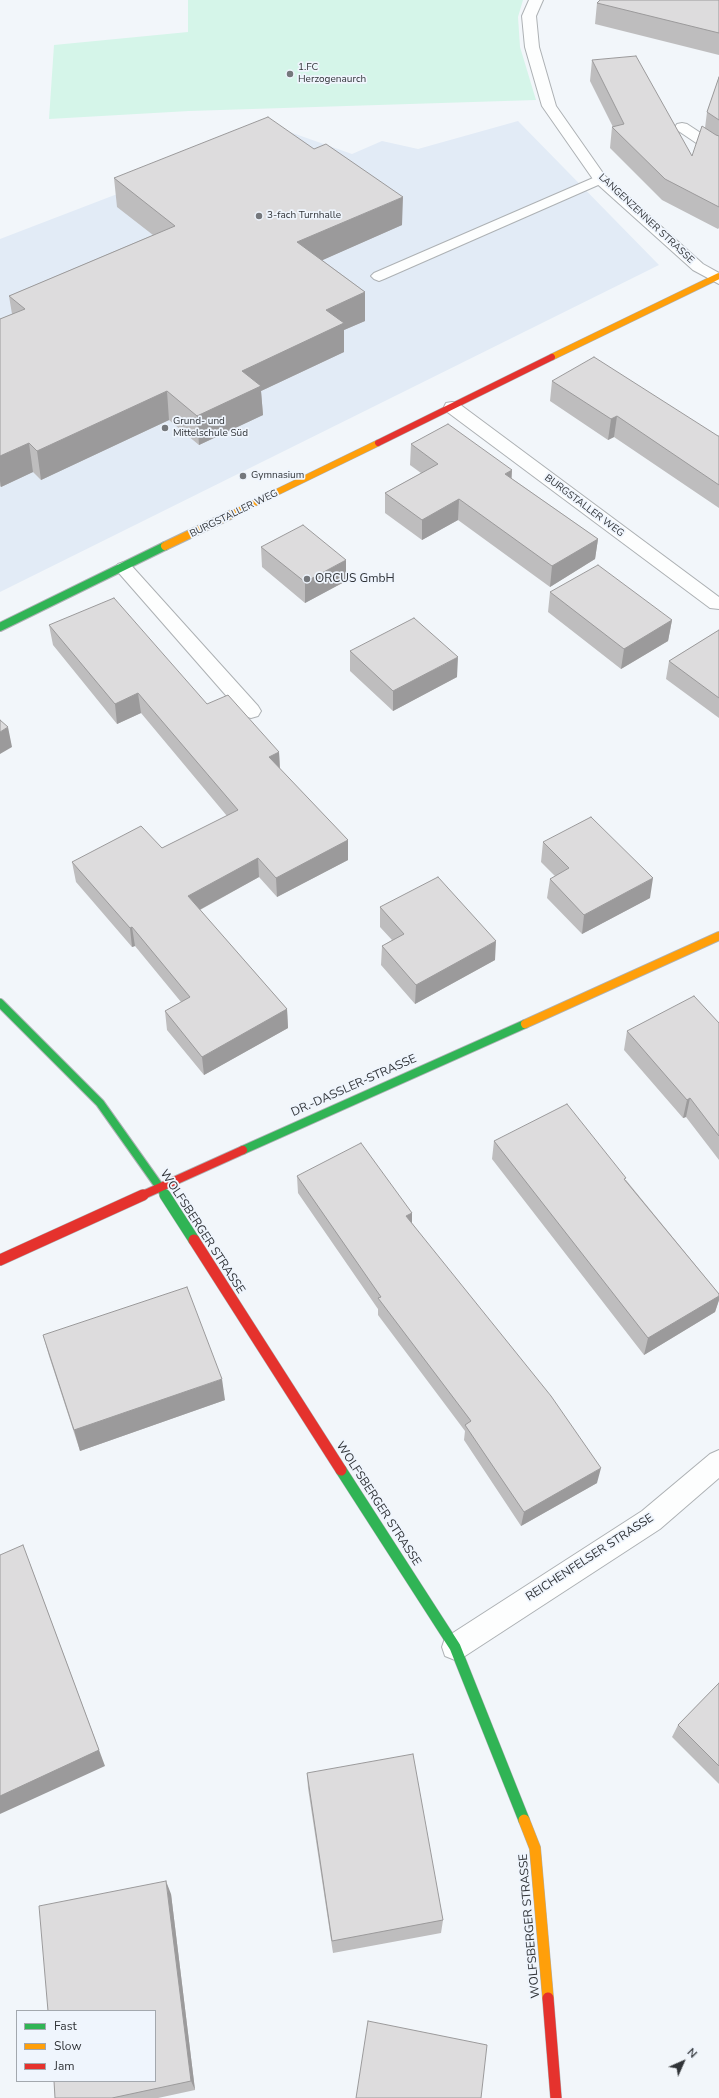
<!DOCTYPE html>
<html>
<head>
<meta charset="utf-8">
<style>
	body { margin:0 }
	#map { position:relative; width:719px; height:2098px; overflow:hidden; background:#f2f6fa; font-family:"Nunito Sans",sans-serif }
	canvas { display:block }
	.legend { position:absolute; left:16px; top:2010px; width:140px; height:72px; box-sizing:border-box; background:#eff5fd; border:1px solid #a3a8ae; margin:0; padding:5px 7px; list-style:none; font-size:12px; color:#313438 }
	.legend li { display:flex; align-items:center; gap:8px; height:20px }
	.legend b { width:20px; border:1px solid #a3a8ae }
	.north { position:absolute; left:663px; top:2042px; width:40px; height:40px; -webkit-text-stroke:3px #eff5fd; paint-order:stroke; rotate:45deg; font-size:11px; font-weight:700; line-height:16px; text-align:center; color:#313438 }
	.north::after { content:''; display:block; margin:auto; width:14px; height:18px; background:#313438; clip-path:polygon(50% 0,100% 100%,50% 72%,0 100%) }
</style>
</head>
<body>
<div id="map">
<canvas width="719" height="2098"></canvas>
<ul class="legend">
<li><b style="height:5px;background:#30b455"></b>Fast</li>
<li><b style="height:5px;background:#ff9f0a"></b>Slow</li>
<li><b style="height:5px;background:#e5322d"></b>Jam</li>
</ul>
<div class="north">N</div>
</div>
<script>
const c = document.querySelector('canvas').getContext('2d');
c.lineJoin = 'round';
function fillPath(path, color) {
  c.fillStyle = color;
  c.fill(path, 'evenodd');
}
function shape(rows) {
  const path = new Path2D();
  for (const r of rows) {
    path.moveTo(r[0], r[1]);
    for (let i = 2; i < r.length; i += 2) path.lineTo(r[i], r[i + 1]);
  }
  return path;
}
function strokePath(path, color, width, dash) {
  c.strokeStyle = color;
  c.lineWidth = width;
  c.lineCap = dash ? 'butt' : 'round';
  c.setLineDash(dash || []);
  c.stroke(path);
}
function label(font, color, halo, rows, align = 'center') {
  c.font = font + ' "Nunito Sans",sans-serif';
  c.lineWidth = 3.5;
  c.setLineDash([]);
  c.textBaseline = 'middle';
  c.strokeStyle = halo;
  c.fillStyle = color;
  for (const [text, x, y, turn = 0] of rows) {
    c.save();
    c.translate(x, y);
    c.rotate((+turn || 0) * Math.PI / 180);
    c.textAlign = isNaN(turn) ? turn : align;
    if (halo) c.strokeText(text, 0, 0);
    c.fillText(text, 0, 0);
    c.restore();
  }
}
const built = shape([
	[518,121,659,265,0,592,0,239,284,130,352,154,382,141,418,149]
]);
const green = shape([
	[188,0,523,0,518,17,520,47,536,100,189,111,49,119,54,45,188,32]
]);
const lane = shape([
	[600,175,605,176,607,179,605,182,384,279,379,281,374,279,371,276,374,273,600,175]
]);
const street = shape([
	[529,0,543,0,536,16,539,47,556,106,605,176,703,264,719,273,719,284,693,270,595,182,542,106,525,47,522,16,529,0],
	[682,123,687,124,719,145,719,156,714,155,677,130,675,127,677,124,682,123],
	[452,402,458,403,719,597,719,609,710,608,446,411,444,407,446,403,452,402],
	[124,562,130,564,258,706,261,711,258,716,251,718,244,716,118,572,115,568,118,564,124,562],
	[719,1450,719,1478,660,1529,465,1656,455,1660,445,1656,442,1647,445,1638,642,1511,710,1454,719,1450]
]);
const fastFar1 = shape([
	[0,627,165,546],
	[0,1003,100,1103,166,1196],
	[243,1150,525,1024]
]);
const fast = shape([
	[165,1195,194,1240],
	[341,1470,455,1647,524,1820]
]);
const slowFar2 = shape([
	[552,357,719,276],
	[230,515,378,443]
]);
const slowFar1 = shape([
	[165,546,232,514],
	[525,1024,719,936]
]);
const slow = shape([
	[524,1820,535,1848,548,1998]
]);
const jamFar2 = shape([
	[378,443,552,357]
]);
const jamFar1 = shape([
	[141,1196,243,1150]
]);
const jam = shape([
	[194,1240,341,1470],
	[0,1260,143,1195],
	[548,1998,556,2098]
]);
const wall = shape([
	[719,0,719,55,595,24,597,3],
	[592,60,692,156,705,128,707,112,719,77,719,228,718,229,662,200,610,148,612,127,613,127,590,81],
	[114,178,402,225,322,260,365,292,365,321,344,330,344,352,261,391,263,415,199,445,169,420,41,480,33,472,1,487,0,486,0,319,12,314,9,296,153,235,117,207],
	[552,381,718,436,719,436,719,508,614,437,608,440,550,401],
	[411,444,511,478,598,539,595,559,550,587,458,520,422,540,385,513,385,493,421,473,410,465],
	[261,547,346,581,305,603,262,567],
	[550,592,672,620,668,641,621,669,548,612],
	[49,625,207,704,279,752,280,769,348,840,348,860,277,897,259,877,200,910,287,1009,288,1028,204,1075,167,1030,165,1011,181,1002,135,946,132,947,76,882,72,862,162,848,227,816,141,713,117,724,53,645],
	[719,630,719,718,666,679,669,661],
	[350,651,457,677,393,711,350,671],
	[543,842,650,898,582,934,547,898,550,879,555,876,541,862],
	[380,907,495,960,415,1004,381,965,382,946,392,940,380,927],
	[719,1023,719,1160,686,1117,683,1118,624,1050,627,1031],
	[494,1141,626,1180,719,1294,719,1300,715,1312,644,1355,492,1159],
	[297,1176,412,1213,412,1223,597,1483,521,1526,464,1440,465,1431,378,1315,378,1309,298,1193],
	[43,1335,225,1400,80,1451,49,1356],
	[719,1683,719,1784,672,1737,678,1725],
	[307,1773,443,1920,441,1933,333,1953,308,1788],
	[171,1894,195,2090,158,2098,55,2098]
]);
const shadedWall = shape([
	[403,197,402,225,298,271,297,242],
	[365,292,365,321,344,330,344,352,261,391,263,415,199,445,197,416,242,371,326,310],
	[167,391,169,420,41,480,37,451],
	[617,416,614,437,608,440,611,419],
	[29,443,33,472,1,487,0,481,0,456],
	[512,470,511,491,505,474],
	[459,499,458,520,422,540,422,520],
	[598,539,595,559,550,587,552,566],
	[346,560,346,581,305,603,305,582],
	[672,620,668,641,621,669,624,649],
	[458,657,457,677,393,711,393,691],
	[138,693,141,713,117,724,115,704],
	[8,727,12,747,0,754,0,732],
	[279,752,280,772,269,757],
	[348,840,348,860,277,897,276,878],
	[258,858,259,877,190,915,188,896],
	[653,878,650,898,582,934,584,915],
	[132,927,135,946,132,947,130,928],
	[496,941,495,960,415,1004,416,985],
	[287,1009,288,1028,204,1075,202,1057],
	[690,1098,686,1117,683,1118,687,1100],
	[412,1213,412,1231,406,1216],
	[719,1296,719,1300,715,1312,644,1355,648,1338],
	[222,1379,225,1400,80,1451,74,1430],
	[601,1468,597,1483,521,1526,524,1512],
	[30,1564,105,1766,0,1814,0,1796],
	[166,1881,171,1894,195,2090,191,2081]
]);
const building = shape([
	[600,0,719,0,719,33,597,3,600,0],
	[636,56,692,156,702,126,716,135,719,136,719,207,665,179,612,127,624,124,592,60,636,56],
	[719,77,719,120,707,112,719,77],
	[268,117,314,149,326,144,403,197,297,242,365,292,326,310,344,323,242,371,261,386,197,416,167,391,37,451,29,443,0,456,0,319,25,309,9,296,175,226,114,178,268,117],
	[594,357,718,436,719,436,719,485,617,416,611,419,552,381,594,357],
	[448,424,512,470,505,474,598,539,552,566,459,499,422,520,385,493,438,464,411,444,448,424],
	[303,525,346,560,305,582,261,547,303,525],
	[598,565,672,620,624,649,550,592,598,565],
	[114,598,207,704,228,695,279,752,269,757,348,840,276,878,258,858,188,896,287,1009,202,1057,165,1011,190,997,132,927,130,928,72,862,141,826,162,848,238,810,138,693,115,704,49,625,114,598],
	[414,618,458,657,393,691,350,651,414,618],
	[719,630,719,698,669,661,719,630],
	[0,720,8,727,0,732,0,720],
	[591,817,653,878,584,915,550,879,569,868,543,842,591,817],
	[438,877,496,941,416,985,382,946,404,934,380,907,438,877],
	[694,996,719,1023,719,1136,690,1098,687,1100,627,1031,694,996],
	[567,1104,626,1178,624,1179,719,1294,719,1296,648,1338,494,1141,567,1104],
	[361,1143,412,1213,406,1216,551,1396,601,1468,524,1512,465,1425,471,1421,378,1298,381,1297,297,1176,361,1143],
	[187,1287,222,1379,74,1430,43,1335,187,1287],
	[23,1545,99,1750,0,1796,0,1555,23,1545],
	[719,1683,719,1766,678,1725,719,1683],
	[413,1754,443,1920,332,1941,307,1773,413,1754],
	[166,1881,191,2081,112,2098,55,2098,54,2081,155,2081,155,2011,48,2011,39,1906,166,1881],
	[368,2021,487,2045,481,2098,356,2098,368,2021]
]);
const markers = [
	[290,74,4,"#75787c"],
	[259,216,4,"#75787c"],
	[165,428,4,"#75787c"],
	[243,476,4,"#75787c"],
	[307,579,4,"#75787c"]
];
const farPoinames = [
	["1.FC",298,68],
	["Herzogenaurch",298,80],
	["3-fach Turnhalle",267,216],
	["Grund- und",173,422],
	["Mittelschule Süd",173,434],
	["Gymnasium",251,476]
];
const farStreetnames = [
	["LANGENZENNER STRASSE",646,219,43],
	["BURGSTALLER WEG",584,506,37],
	["BURGSTALLER WEG",234,514,-26]
];
const poiNames = [
	["ORCUS GmbH",315,579]
];
const streetNames = [
	["DR.-DASSLER-STRASSE",354,1086,-24],
	["WOLFSBERGER STRASSE",202,1232,57],
	["WOLFSBERGER STRASSE",378,1504,57],
	["REICHENFELSER STRASSE",590,1558,-33],
	["WOLFSBERGER STRASSE",530,1926,-95]
];
fillPath(built, '#e2ebf6');
fillPath(green, '#d5f5e9');
strokePath(lane, '#adb1b4', 2);
strokePath(street, '#adb1b4', 2);
strokePath(fastFar1, '#adb1b4', 10);
strokePath(fast, '#adb1b4', 12);
strokePath(slowFar2, '#adb1b4', 7);
strokePath(slowFar1, '#adb1b4', 10);
strokePath(slow, '#adb1b4', 12);
strokePath(jamFar2, '#adb1b4', 7);
strokePath(jamFar1, '#adb1b4', 10);
strokePath(jam, '#adb1b4', 12);
fillPath(lane, '#fdfefe');
fillPath(street, '#fdfefe');
strokePath(fastFar1, '#30b455', 8);
strokePath(fast, '#30b455', 11);
strokePath(slowFar2, '#ff9f0a', 6);
strokePath(slowFar1, '#ff9f0a', 8);
strokePath(slow, '#ff9f0a', 11);
strokePath(jamFar2, '#e5322d', 6);
strokePath(jamFar1, '#e5322d', 8);
strokePath(jam, '#e5322d', 11);
fillPath(wall, '#bebdbe');
fillPath(shadedWall, '#9b9a9b');
fillPath(building, '#dddcdd');
strokePath(building, '#9b9a9b', 1);
for (const [x, y, r, color] of markers) {
  const dot = new Path2D();
  dot.arc(x, y, r, 0, 2 * Math.PI);
  c.fillStyle = color;
  c.fill(dot);
  strokePath(dot, '#eff5fd', 1.5);
}
label('10px', '#313438', '#eff5fd', farPoinames, 'left');
label('10px', '#313438', '#eff5fd', farStreetnames);
label('12px', '#313438', '#eff5fd', poiNames, 'left');
label('12px', '#313438', '#eff5fd', streetNames);
</script>
</body>
</html>
